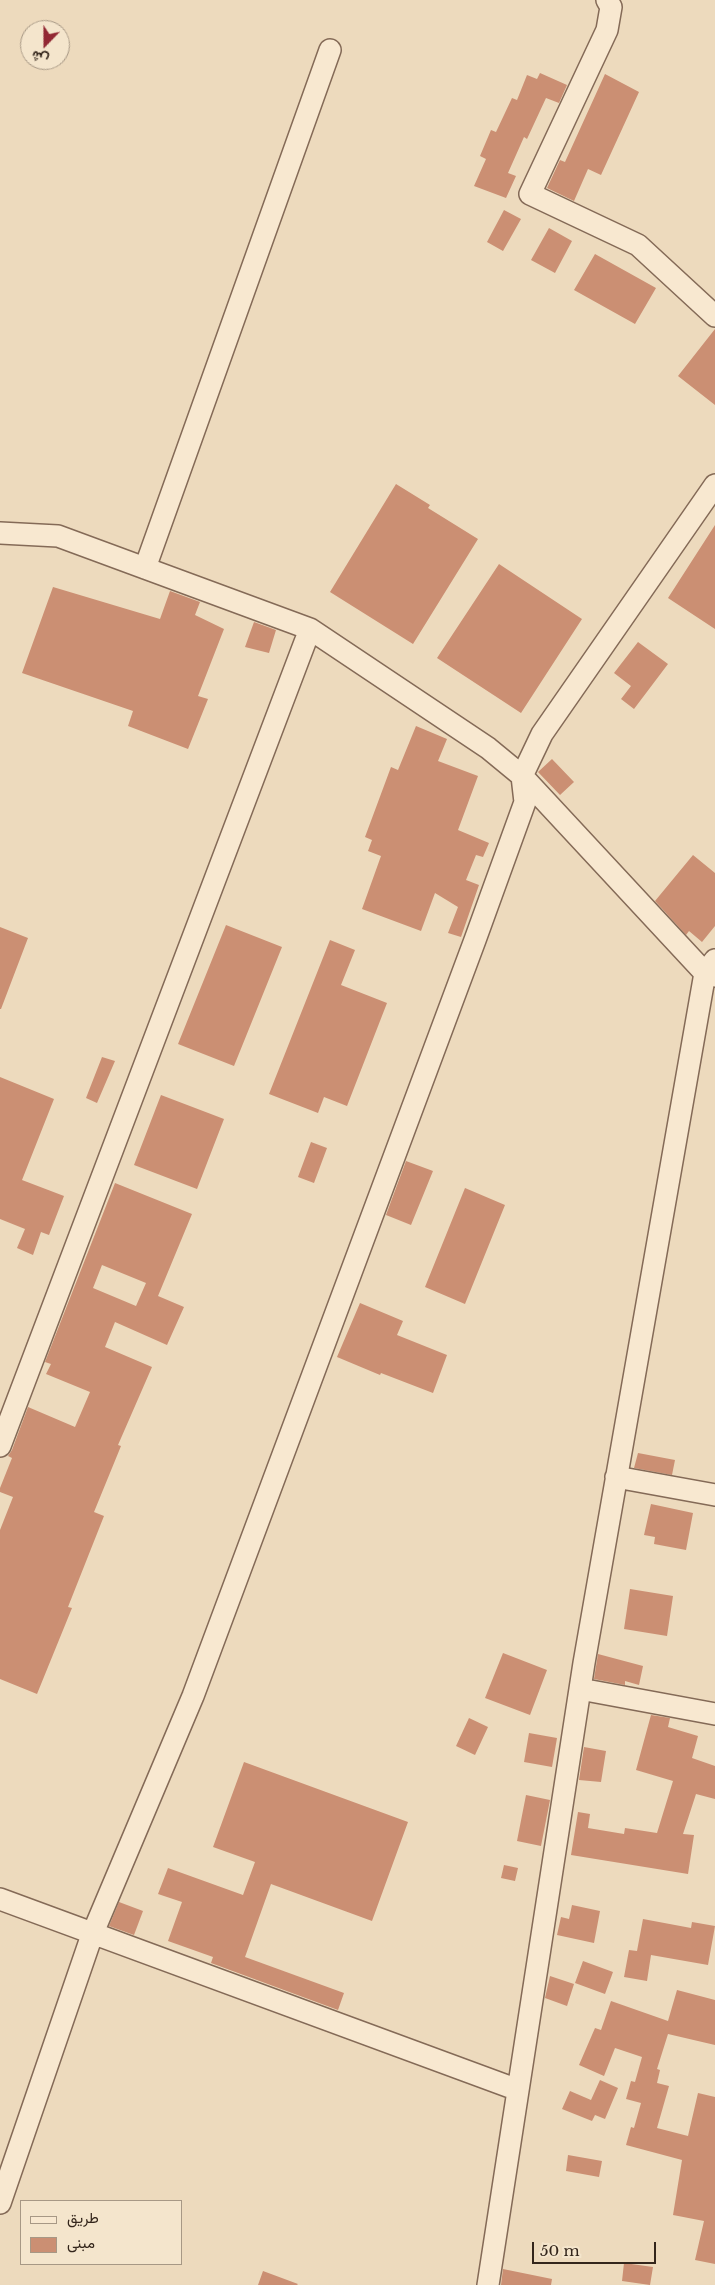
<!DOCTYPE html>
<html>
<head>
<meta charset="utf-8">
<style>
	body { margin:0 }
	#map { position:relative; width:715px; height:2285px; overflow:hidden; background:#eddabd; font-family:"Libre Baskerville",Vazirmatn,serif }
	canvas { display:block }
	.legend { position:absolute; left:20px; top:2200px; width:162px; height:65px; box-sizing:border-box; background:#f4e5cc; border:1px solid #a79885; margin:0; padding:6px 9px; list-style:none; font-size:15px; color:#33251b }
	.legend li { display:flex; align-items:center; gap:10px; height:25px }
	.legend b { width:25px; border:1px solid #a79885 }
	.north { position:absolute; left:20px; top:20px; width:50px; height:50px; box-sizing:border-box; background:#f4e5cc; border:1px solid #a79885; border-radius:50%; rotate:202deg; font-size:14px; font-weight:700; line-height:20px; text-align:center; color:#33251b }
	.north::after { content:''; display:block; margin:auto; width:18px; height:22px; background:#922833; clip-path:polygon(50% 0,100% 100%,50% 72%,0 100%) }
	.scale { position:absolute; left:532px; top:2242px; width:124px; height:22px; box-sizing:border-box; border:2px solid #33251b; border-top:0; padding-left:6px; font-size:15px; line-height:18px; white-space:nowrap; color:#33251b; -webkit-text-stroke:4px #f4e5cc; paint-order:stroke }
</style>
</head>
<body>
<div id="map">
<canvas width="715" height="2285"></canvas>
<ul class="legend">
<li><b style="height:6px;background:#f8e8d0"></b>طريق</li>
<li><b style="height:14px;background:#cb8f73"></b>مبنى</li>
</ul>
<div class="north">ش</div>
<div class="scale">50 m</div>
</div>
<script>
const c = document.querySelector('canvas').getContext('2d');
c.lineJoin = 'round';
function fillPath(path, color) {
  c.fillStyle = color;
  c.fill(path, 'evenodd');
}
function shape(rows) {
  const path = new Path2D();
  for (const r of rows) {
    path.moveTo(r[0], r[1]);
    for (let i = 2; i < r.length; i += 2) path.lineTo(r[i], r[i + 1]);
  }
  return path;
}
function strokePath(path, color, width, dash) {
  c.strokeStyle = color;
  c.lineWidth = width;
  c.lineCap = dash ? 'butt' : 'round';
  c.setLineDash(dash || []);
  c.stroke(path);
}
const building = shape([
	[540,73,567,85,559,103,546,98,527,139,524,137,508,173,516,176,506,198,474,186,486,159,480,156,491,130,496,132,512,98,517,100,527,75,537,79],
	[605,74,639,92,601,175,588,169,574,201,547,188,560,160,565,162],
	[504,210,521,219,503,251,487,242],
	[549,228,572,241,555,273,531,260],
	[595,254,656,288,635,324,574,290],
	[715,329,715,405,678,376],
	[396,484,430,505,428,508,478,539,413,644,330,592],
	[715,525,715,629,668,598],
	[499,564,582,619,521,713,437,658],
	[53,587,160,619,170,591,200,602,195,615,224,629,198,696,208,699,188,749,128,726,133,711,22,673],
	[254,622,276,630,269,653,245,647],
	[638,642,668,664,634,709,621,699,631,686,614,673],
	[416,726,447,739,438,761,478,776,458,830,489,843,483,857,476,855,466,880,479,885,461,937,448,933,458,907,435,893,421,931,362,909,381,856,368,851,372,840,365,837,391,767,398,770],
	[552,759,574,782,560,795,538,772],
	[693,855,715,873,715,926,702,942,689,931,686,935,655,901],
	[226,925,282,947,234,1066,178,1044],
	[0,927,28,938,1,1009,0,1009],
	[330,940,355,950,341,985,387,1003,347,1106,324,1097,318,1113,269,1094],
	[102,1057,115,1061,97,1103,86,1098],
	[0,1077,54,1099,22,1180,64,1196,49,1235,41,1232,33,1255,17,1248,25,1229,0,1219],
	[161,1095,224,1119,197,1189,134,1165],
	[311,1142,327,1148,314,1183,298,1177],
	[406,1161,433,1171,411,1225,386,1215],
	[115,1183,192,1214,158,1296,184,1307,167,1345,115,1322,105,1347,152,1367,118,1445,121,1446,94,1512,104,1516,68,1607,72,1608,37,1694,0,1679,0,1530,13,1497,0,1492,0,1488,12,1458,8,1456,12,1450,28,1407,75,1427,90,1392,46,1374,51,1364,45,1362],
	[102,1265,146,1283,136,1306,93,1288],
	[465,1188,505,1205,465,1304,425,1287],
	[360,1303,403,1321,397,1335,447,1355,433,1393,381,1373,380,1375,337,1357],
	[638,1453,675,1460,672,1475,634,1468],
	[651,1504,693,1513,686,1550,654,1544,655,1537,644,1535],
	[630,1589,673,1596,667,1636,624,1629],
	[503,1653,547,1670,530,1715,485,1698],
	[598,1654,643,1666,639,1685,625,1681,625,1685,594,1679],
	[651,1715,670,1718,668,1727,698,1736,692,1758,715,1766,715,1799,696,1794,683,1834,694,1835,688,1874,571,1855,578,1812,590,1814,588,1828,624,1834,625,1828,657,1833,673,1781,636,1770],
	[469,1718,488,1727,475,1755,456,1746],
	[529,1733,557,1738,552,1767,524,1762],
	[584,1747,606,1751,601,1782,579,1780],
	[244,1762,408,1822,372,1921,271,1884,245,1957,344,1993,338,2010,211,1963,213,1957,168,1941,182,1902,158,1894,168,1868,243,1895,255,1862,213,1847],
	[526,1795,550,1800,541,1846,517,1841],
	[504,1865,518,1868,515,1881,501,1878],
	[119,1902,143,1911,134,1935,109,1926],
	[572,1905,600,1911,594,1943,557,1935,561,1917,569,1919],
	[643,1919,691,1928,692,1922,715,1926,708,1965,651,1955,647,1981,624,1977,629,1950,637,1951],
	[583,1961,613,1972,605,1994,575,1983],
	[550,1976,574,1984,567,2006,545,1998],
	[677,1990,715,2000,715,2045,668,2034,657,2069,660,2070,657,2083,669,2086,657,2128,688,2136,698,2093,715,2097,715,2264,695,2260,704,2221,673,2215,682,2160,626,2145,631,2127,634,2128,641,2103,626,2099,631,2081,635,2082,642,2057,615,2048,604,2076,579,2065,595,2028,601,2030,611,2001,668,2021],
	[600,2080,618,2088,605,2119,595,2115,592,2121,562,2109,570,2091,591,2100],
	[568,2155,602,2161,599,2177,566,2171],
	[624,2263,653,2267,650,2285,622,2281],
	[503,2269,552,2279,551,2285,501,2285],
	[263,2271,298,2284,297,2285,258,2285]
]);
const minor = shape([
	[607,0,611,7,607,30,530,194,638,245,715,316],
	[0,533,58,536,310,629,488,748,522,776,705,973,715,976],
	[145,568,330,50],
	[0,1446,310,629],
	[616,1477,715,1495],
	[580,1689,715,1714],
	[0,1899,518,2090],
	[0,2203,92,1935,193,1696,475,940,525,802,522,776,542,734,715,485],
	[488,2285,584,1663,705,973,715,960]
]);
fillPath(building, '#cb8f73');
strokePath(minor, '#846a57', 24);
strokePath(minor, '#f8e8d0', 21);
</script>
</body>
</html>
